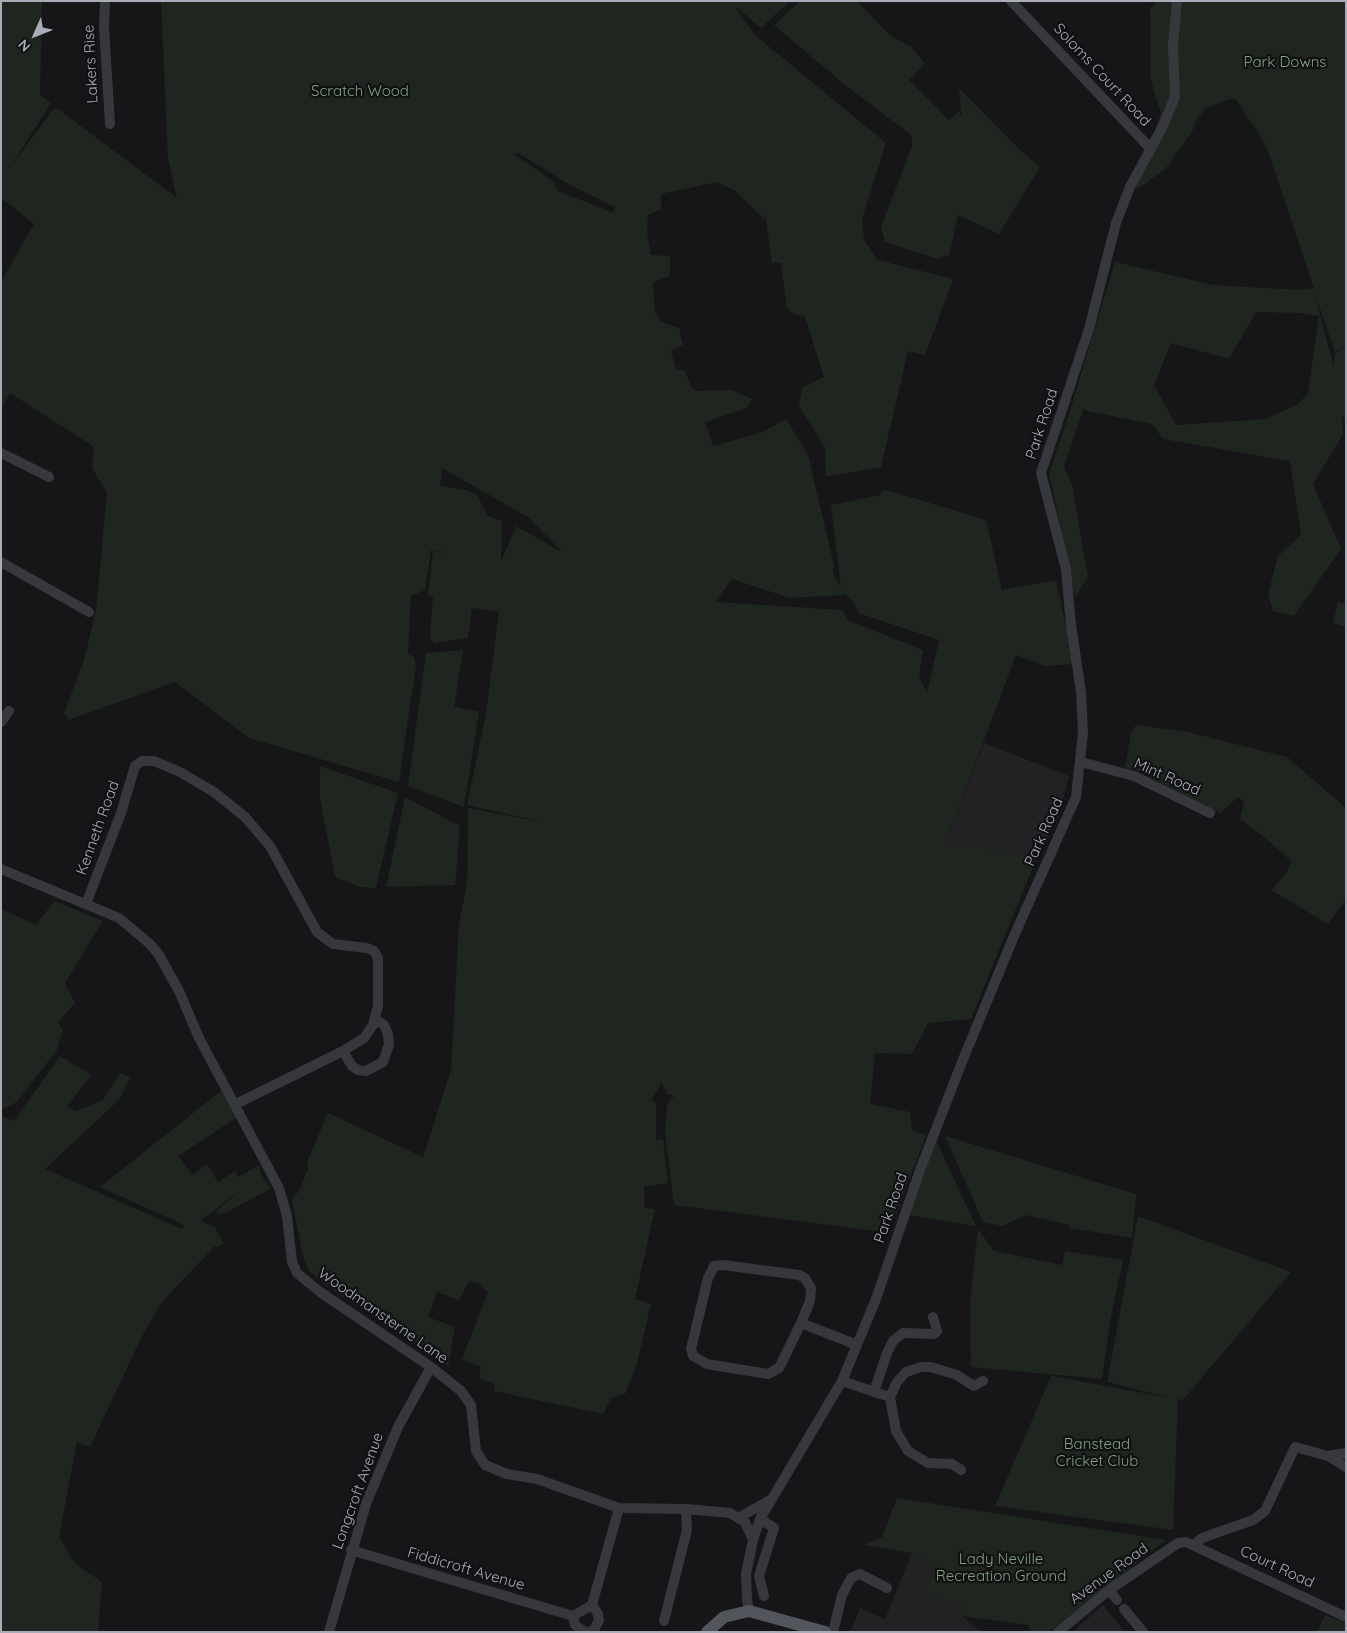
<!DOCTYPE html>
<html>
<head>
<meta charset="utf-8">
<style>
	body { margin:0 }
	#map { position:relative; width:1347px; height:1633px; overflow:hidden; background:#161618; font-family:Quicksand,sans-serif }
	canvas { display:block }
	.frame { position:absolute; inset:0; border:2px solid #a8adb8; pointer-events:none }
	.north { position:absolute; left:10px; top:10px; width:50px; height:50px; -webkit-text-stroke:4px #111113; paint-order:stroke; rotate:226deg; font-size:14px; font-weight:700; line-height:20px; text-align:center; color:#a8adb8 }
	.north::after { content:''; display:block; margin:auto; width:18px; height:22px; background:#a8adb8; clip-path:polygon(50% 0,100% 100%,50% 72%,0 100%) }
</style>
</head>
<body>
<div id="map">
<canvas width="1347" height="1633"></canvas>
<div class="frame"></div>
<div class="north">N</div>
</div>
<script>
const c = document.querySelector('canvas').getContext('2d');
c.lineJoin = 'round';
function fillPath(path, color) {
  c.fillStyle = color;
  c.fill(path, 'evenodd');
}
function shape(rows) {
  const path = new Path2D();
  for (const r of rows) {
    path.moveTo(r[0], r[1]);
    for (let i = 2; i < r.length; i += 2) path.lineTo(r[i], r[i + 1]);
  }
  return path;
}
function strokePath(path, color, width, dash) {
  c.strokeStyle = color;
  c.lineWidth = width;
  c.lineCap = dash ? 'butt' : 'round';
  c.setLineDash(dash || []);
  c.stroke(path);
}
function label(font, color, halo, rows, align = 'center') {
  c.font = font + ' Quicksand,sans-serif';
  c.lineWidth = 4.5;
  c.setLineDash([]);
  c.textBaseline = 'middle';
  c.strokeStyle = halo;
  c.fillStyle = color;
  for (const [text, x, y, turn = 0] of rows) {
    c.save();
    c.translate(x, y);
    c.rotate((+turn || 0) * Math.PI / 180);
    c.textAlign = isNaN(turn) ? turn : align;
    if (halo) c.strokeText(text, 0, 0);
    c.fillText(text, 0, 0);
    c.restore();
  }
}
const built = shape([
	[984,743,1069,776,1060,812,1037,857,981,847,944,847],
	[912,1553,935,1567,924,1590,964,1608,962,1616,981,1632,847,1632,851,1630,860,1608,885,1619],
	[1103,1605,1125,1632,1072,1632]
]);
const green = shape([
	[1,1,42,1,40,95,51,103,9,169,55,107,177,198,168,159,161,1,790,1,761,28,734,5,755,35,886,143,862,219,864,240,878,260,953,279,925,355,908,351,881,467,826,477,825,448,799,406,802,388,824,377,805,317,794,314,787,308,781,263,772,263,765,212,765,220,734,190,717,182,661,194,661,209,648,215,647,232,651,255,670,256,670,276,653,282,655,312,661,322,679,328,683,345,671,351,676,369,685,371,691,387,697,391,732,390,752,399,747,408,705,422,713,446,763,432,786,419,808,455,834,565,833,573,841,588,831,505,880,495,884,489,986,520,1002,590,1056,580,1074,664,1045,666,1016,655,944,847,981,847,1037,857,971,1019,928,1023,912,1054,875,1053,870,1104,910,1112,912,1130,926,1135,896,1214,894,1214,883,1232,674,1205,665,1133,667,1105,674,1096,667,1094,662,1083,651,1099,656,1104,656,1140,663,1139,668,1183,644,1187,645,1208,655,1209,635,1299,651,1304,637,1364,625,1394,611,1398,603,1414,494,1391,495,1384,479,1378,481,1367,462,1359,488,1292,479,1283,469,1281,459,1300,437,1292,436,1295,428,1317,455,1327,448,1366,340,1295,309,1271,302,1252,292,1200,300,1189,308,1169,307,1162,328,1113,423,1157,451,1070,459,923,467,884,468,808,547,823,467,805,486,713,499,612,472,608,468,638,434,643,430,638,433,597,428,596,433,551,449,553,431,550,425,590,411,596,408,654,414,657,416,665,399,782,249,738,175,682,68,720,64,713,84,660,96,610,107,493,92,468,94,447,10,393,1,409,1,282,34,224,1,198],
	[518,153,568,184,615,207,614,213,558,191,553,181,515,155],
	[442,468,528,517,563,553,516,526,501,562,502,521,488,516,477,495,466,490,440,486],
	[732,579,790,598,845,595,844,592,854,603,858,613,939,640,927,693,919,676,923,650,847,620,843,610,715,602],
	[800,1,857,1,891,36,910,46,925,63,909,80,949,120,959,111,962,119,959,88,1019,149,1040,167,999,234,958,215,949,255,938,259,885,242,881,227,912,146,912,136,845,85,774,25],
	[1158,1,1346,1,1346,346,1335,352,1314,291,1334,368,1335,353,1346,347,1346,425,1342,414,1343,434,1313,484,1341,549,1294,616,1273,611,1268,594,1278,556,1301,535,1290,461,1163,439,1152,424,1083,410,1064,467,1072,485,1088,577,1075,597,1049,473,1069,414,1115,262,1213,285,1301,290,1314,288,1265,143,1236,100,1229,99,1205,109,1196,120,1194,128,1185,142,1166,168,1138,189,1135,187,1161,113,1151,81,1150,9],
	[1256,312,1300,313,1319,316,1308,393,1298,404,1266,419,1176,425,1154,385,1171,343,1229,359],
	[1338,602,1346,604,1346,627,1333,623],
	[463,650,454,707,479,712,464,807,408,786,426,653],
	[1136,725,1188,732,1287,757,1346,808,1346,899,1328,924,1271,890,1285,875,1292,862,1263,836,1240,819,1244,802,1238,797,1220,813,1139,771,1125,768,1131,733],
	[320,766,398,793,376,888,360,887,335,877,320,798],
	[405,797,460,826,455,885,386,887],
	[54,901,103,921,65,983,75,1003,58,1022,63,1030,57,1050,17,1102,1,1110,1,909,36,925],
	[60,1056,91,1075,67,1106,75,1111,102,1101,120,1073,130,1077,120,1099,45,1169,182,1229,184,1225,100,1187,222,1090,236,1118,178,1156,193,1175,207,1164,218,1182,235,1171,238,1177,259,1165,261,1174,270,1189,224,1214,215,1212,242,1189,200,1221,215,1227,224,1244,214,1247,162,1302,141,1338,90,1447,77,1442,59,1537,75,1563,102,1582,98,1632,1,1632,1,1115,14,1121],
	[945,1136,1136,1194,1132,1238,1070,1228,1070,1225,1025,1215,1003,1226,983,1222],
	[936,1140,976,1226,908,1215],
	[1138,1216,1291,1272,1183,1400,1178,1399,1173,1530,995,1506,1051,1376,1171,1398,1107,1382],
	[978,1229,994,1251,1062,1265,1065,1251,1123,1260,1111,1317,1102,1379,971,1367,970,1300],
	[897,1498,1166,1540,1049,1632,1031,1632,1028,1625,962,1616,964,1608,924,1590,935,1567,912,1553,863,1545,882,1537],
	[1325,1615,1346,1623,1346,1632,1317,1632]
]);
const minor = shape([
	[105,1,104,27,110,124],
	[1011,1,1150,148],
	[1,453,49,477],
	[1,562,89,612],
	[1,722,9,711],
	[1081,762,1134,776,1210,813],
	[1,869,119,918,150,944,159,955,179,991,199,1038,279,1188,287,1216,292,1262,297,1273,320,1292,431,1367,461,1391,471,1405,476,1451,485,1465,507,1474,537,1479,619,1508,686,1509,730,1513,745,1522,753,1540],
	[86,904,121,813,135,766,142,761,154,761,180,772,214,792,245,817,270,846,317,932,333,944,367,948,374,951,378,958,378,1006,373,1025,364,1038,343,1051,236,1104],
	[343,1051,352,1066,358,1070,366,1071,383,1062,389,1045,388,1034,384,1025,375,1019],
	[801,1323,779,1368,768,1374,707,1364,693,1356,691,1349,708,1278,714,1266,723,1265,799,1275,805,1278,811,1288,810,1301,801,1323,857,1345],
	[842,1381,890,1397],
	[874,1392,887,1353,893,1341,903,1333,934,1334,937,1331,933,1317],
	[1328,1456,1346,1453],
	[961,1470,952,1464,928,1463,908,1451,896,1431,890,1397,897,1382,906,1372,921,1367,931,1367,957,1375,974,1386,983,1381],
	[740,1517,770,1500],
	[760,1519,774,1528,759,1576,764,1596],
	[1194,1545,1202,1538,1253,1520,1265,1511,1295,1447,1328,1456,1346,1467],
	[351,1550,573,1616,592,1605,619,1508],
	[1109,1590,1117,1600],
	[1124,1609,1143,1632],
	[749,1611,747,1599,746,1574,753,1540,760,1519,842,1381,876,1299,920,1170,962,1062,1014,936,1076,797,1083,733,1081,692,1071,625,1066,569,1041,473,1089,329,1116,223,1130,187,1162,128,1175,97,1173,44,1177,1],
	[573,1616,575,1625,585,1632],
	[664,1621,687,1530,686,1509],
	[329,1632,366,1504,398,1427,431,1367],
	[588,1632,594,1630,599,1620,598,1614,592,1605],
	[833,1632,842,1595,851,1578,860,1574,887,1588],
	[1058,1632,1109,1590,1178,1543,1186,1542,1346,1617]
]);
const major = shape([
	[707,1632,724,1617,749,1611,825,1632]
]);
const parkNames = [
	["Park Downs",1285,62],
	["Scratch Wood",360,91],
	["Banstead",1097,1444],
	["Cricket Club",1097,1461],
	["Lady Neville",1001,1559],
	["Recreation Ground",1001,1576]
];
const streetNames = [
	["Lakers Rise",91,64,-93],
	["Soloms Court Road",1102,75,47],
	["Park Road",1042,424,-72],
	["Mint Road",1167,777,24],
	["Kenneth Road",98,828,-70],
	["Park Road",1044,832,-66],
	["Park Road",891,1208,-71],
	["Woodmansterne Lane",383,1316,35],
	["Longcroft Avenue",358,1491,-70],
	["Court Road",1277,1567,25],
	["Fiddicroft Avenue",466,1569,16],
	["Avenue Road",1109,1574,-36]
];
fillPath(built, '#222225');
fillPath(green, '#1e261f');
strokePath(minor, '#37383d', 10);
strokePath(major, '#53555c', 12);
label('15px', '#7fa381', '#111113', parkNames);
label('15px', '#a8adb8', '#111113', streetNames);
</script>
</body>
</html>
